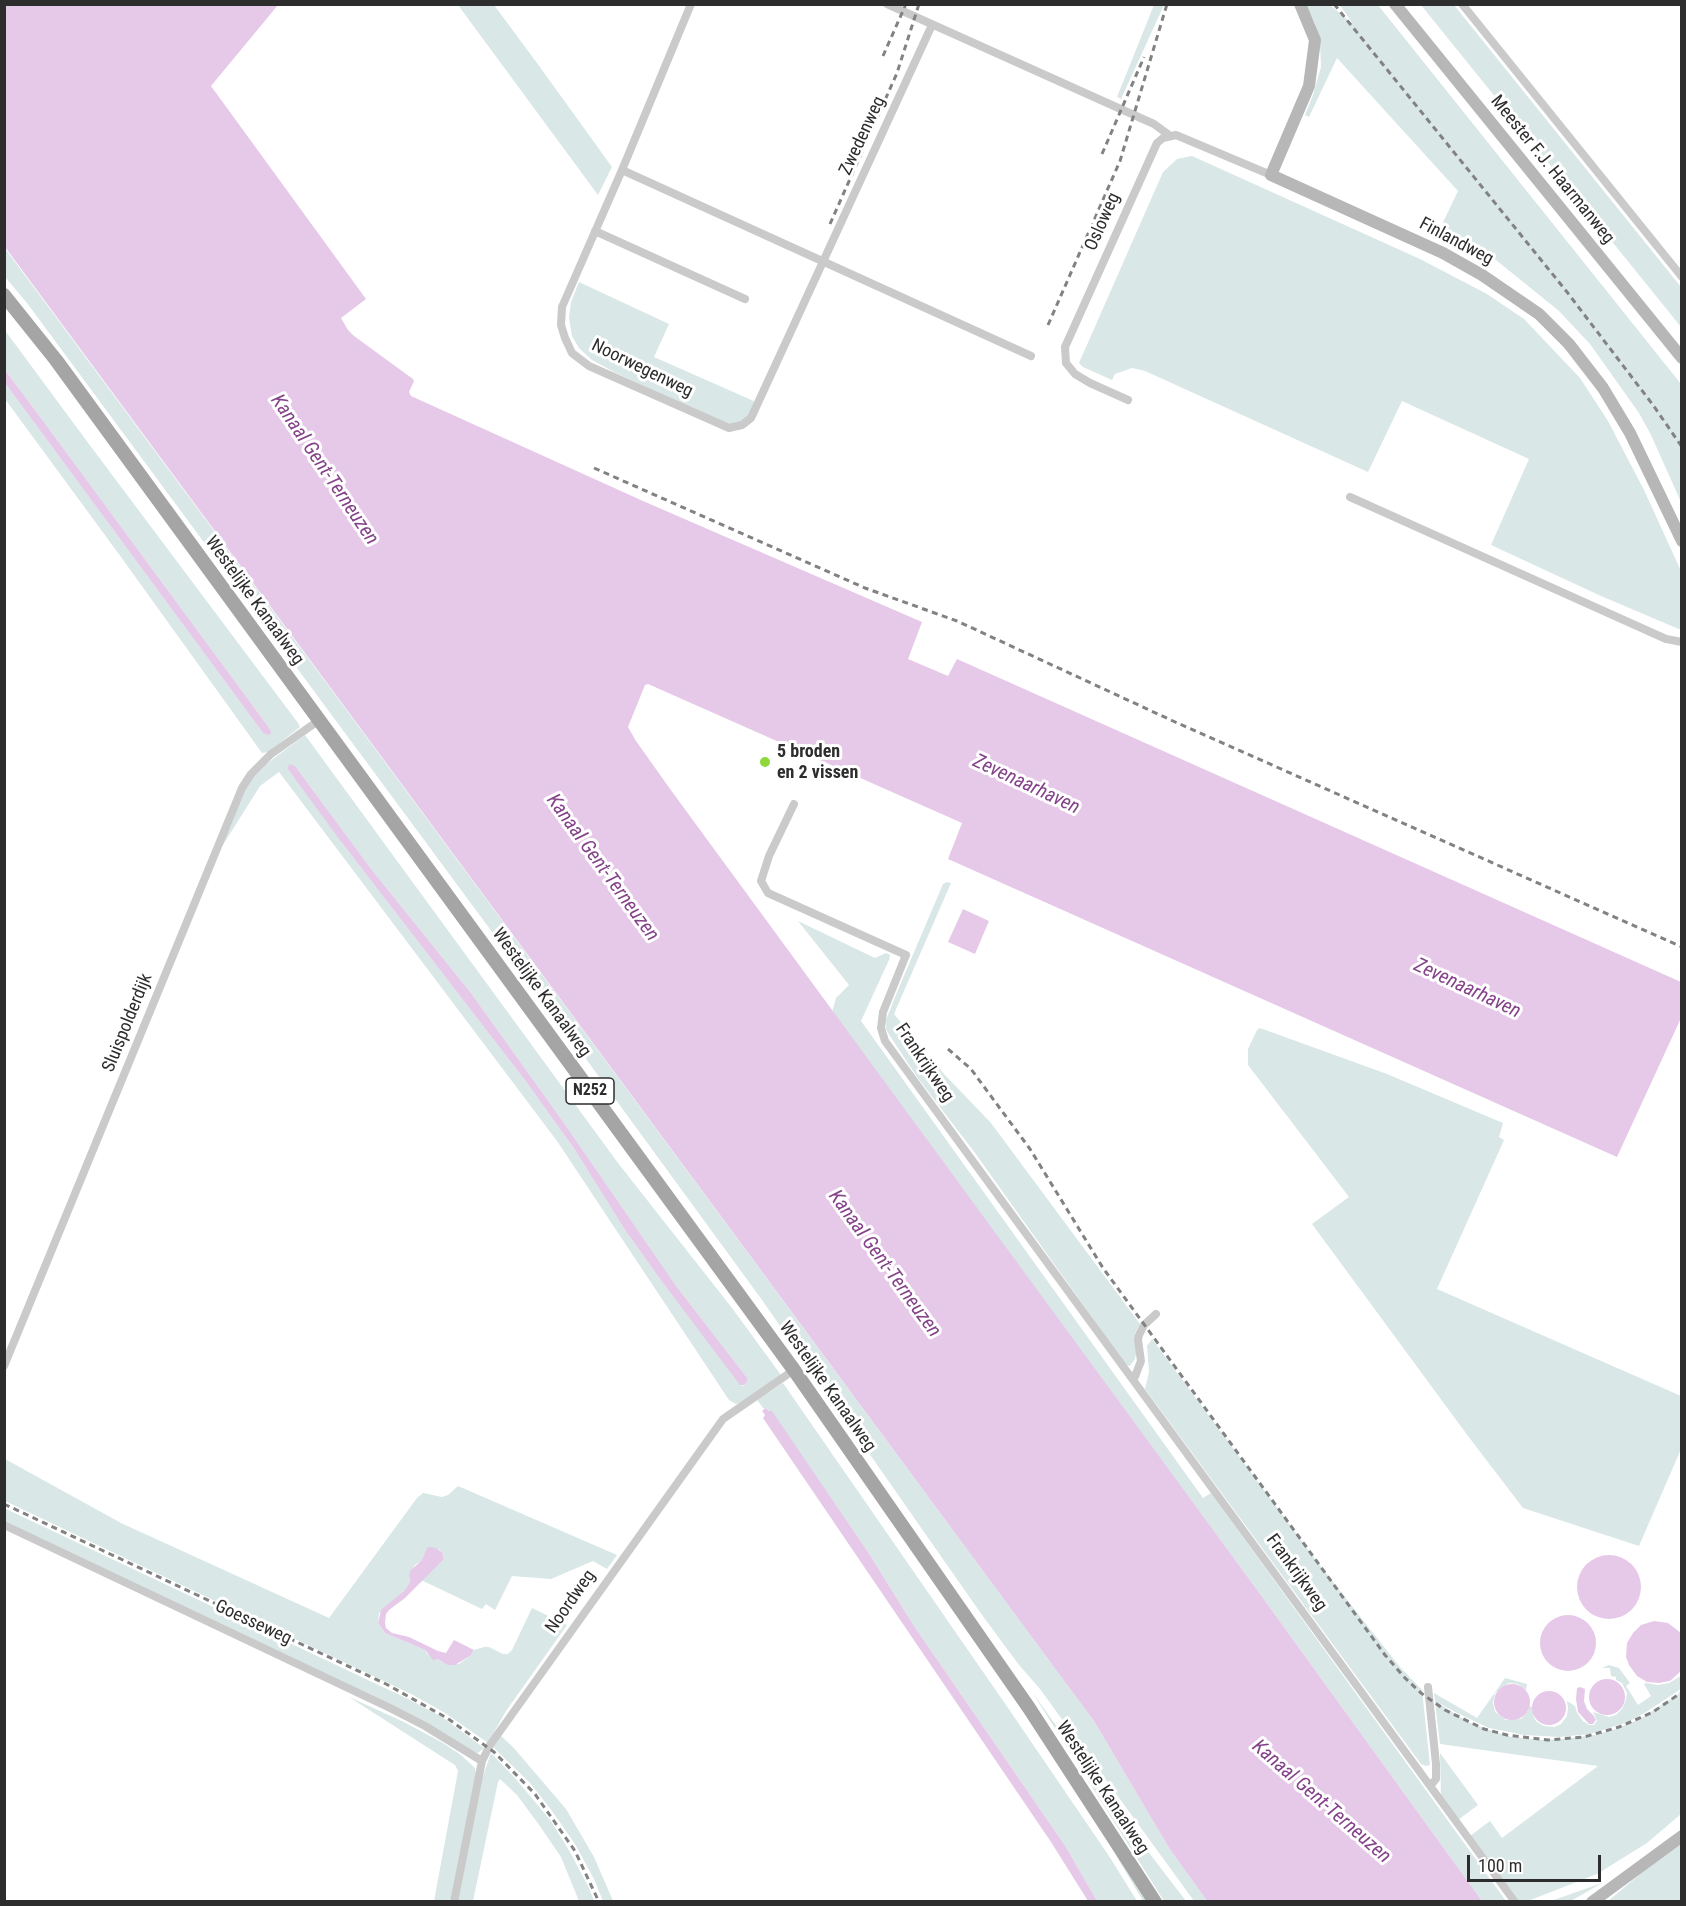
<!DOCTYPE html>
<html>
<head>
<meta charset="utf-8">
<style>
	body { margin:0 }
	#map { position:relative; width:1686px; height:1906px; overflow:hidden; background:#fff; font-family:"Roboto Condensed",sans-serif }
	canvas { display:block }
	.frame { position:absolute; inset:0; border:6px solid #2d2d2d; pointer-events:none }
	.scale { position:absolute; left:1467px; top:1855px; width:134px; height:27px; box-sizing:border-box; border:3px solid #2d2d2d; border-top:0; padding-left:8px; font-size:18px; line-height:21px; white-space:nowrap; color:#2d2d2d; -webkit-text-stroke:4px #fff; paint-order:stroke }
</style>
</head>
<body>
<div id="map">
<canvas width="1686" height="1906"></canvas>
<div class="frame"></div>
<div class="scale">100 m</div>
</div>
<script>
const c = document.querySelector('canvas').getContext('2d');
c.lineJoin = 'round';
function fillPath(path, color) {
  c.fillStyle = color;
  c.fill(path, 'evenodd');
}
function shape(rows) {
  const path = new Path2D();
  for (const r of rows) {
    if (r.length === 3) {
      path.moveTo(r[0] + r[2], r[1]);
      path.arc(r[0], r[1], r[2], 0, 2 * Math.PI);
      continue;
    }
    path.moveTo(r[0], r[1]);
    for (let i = 2; i < r.length; i += 2) path.lineTo(r[i], r[i + 1]);
  }
  return path;
}
function strokePath(path, color, width, dash) {
  c.strokeStyle = color;
  c.lineWidth = width;
  c.lineCap = dash ? 'butt' : 'round';
  c.setLineDash(dash || []);
  c.stroke(path);
}
function label(font, color, halo, rows, align = 'center') {
  c.font = font + ' "Roboto Condensed",sans-serif';
  c.lineWidth = 6;
  c.setLineDash([]);
  c.textBaseline = 'middle';
  c.strokeStyle = halo;
  c.fillStyle = color;
  for (const [text, x, y, turn = 0] of rows) {
    c.save();
    c.translate(x, y);
    c.rotate((+turn || 0) * Math.PI / 180);
    c.textAlign = isNaN(turn) ? turn : align;
    if (halo) c.strokeText(text, 0, 0);
    c.fillText(text, 0, 0);
    c.restore();
  }
}
const green = shape([
	[458,5,494,5,537,63,612,167,598,195],
	[1154,5,1164,5,1121,99,1117,97],
	[1306,5,1330,5,1353,24,1340,5,1378,5,1681,384,1681,502,1651,435,1639,413,1590,344,1559,311,1491,256,1438,233,1458,191,1337,58,1309,117,1305,115,1313,95,1321,67,1320,43,1315,23],
	[1421,5,1454,5,1681,287,1681,327],
	[1192,156,1420,259,1487,294,1524,319,1580,378,1608,421,1644,490,1681,571,1681,630,1601,596,1491,545,1529,459,1402,401,1368,472,1145,371,1132,368,1115,374,1112,380,1083,367,1079,363,1163,172,1177,159],
	[4,247,1062,1678,1094,1721,1169,1848,1207,1901,1194,1901,1040,1689,1019,1665,982,1615,762,1300,589,1063,27,303,5,277],
	[579,282,669,324,654,357,756,402,751,415,734,425,719,421,616,373,592,360,579,348,572,336,569,318,571,302],
	[4,329,83,436,298,723,300,727,268,752,262,753,121,557,5,399,5,383,263,733,270,729,41,418,5,370],
	[305,735,618,1163,732,1308,781,1375,741,1403,736,1404,729,1400,557,1141,279,772,260,786,221,848,249,781,265,765],
	[295,766,372,870,471,993,564,1123,677,1287,748,1379,745,1385,742,1386,657,1275,625,1230,575,1150,527,1083,342,843],
	[947,882,951,883,894,1014,944,1074,991,1123,1140,1324,1135,1333,1137,1350,1135,1359,1130,1366,1126,1365,975,1153,917,1077,890,1036,886,1029,886,1020,895,997,943,884],
	[798,921,875,958,886,953,890,955,889,960,861,1021,1203,1498,1211,1493,1506,1901,1482,1901,1255,1587,832,1012,836,998,849,985],
	[1260,1028,1387,1074,1503,1123,1499,1137,1504,1140,1437,1289,1681,1396,1681,1449,1639,1546,1523,1508,1468,1436,1312,1224,1349,1197,1248,1065,1248,1049,1257,1030],
	[1152,1339,1315,1559,1399,1666,1422,1690,1430,1765,1426,1766,1421,1764,1145,1389,1149,1372,1147,1346],
	[783,1383,1006,1705,1109,1856,1137,1901,1097,1901,1066,1847,912,1623,870,1555,772,1412,769,1411,766,1408,764,1409,757,1400],
	[5,1459,121,1523,329,1618,417,1498,423,1493,442,1497,448,1495,458,1486,617,1555,607,1569,593,1561,551,1579,512,1576,495,1610,486,1604,482,1609,421,1580,444,1559,442,1552,439,1549,415,1565,409,1575,410,1582,404,1591,379,1613,378,1623,385,1633,425,1650,427,1654,442,1662,459,1664,470,1656,474,1650,484,1647,489,1647,503,1654,508,1654,512,1650,532,1608,567,1625,506,1711,488,1743,445,1713,413,1695,5,1501],
	[4,1508,406,1698,442,1717,484,1748,478,1753,472,1751,5,1522],
	[1609,1665,1619,1668,1630,1683,1626,1686,1638,1705,1651,1696,1644,1684,1646,1683,1658,1685,1669,1683,1681,1676,1681,1689,1646,1712,1628,1722,1590,1734,1559,1737,1524,1735,1489,1728,1459,1714,1435,1701,1468,1722,1489,1730,1512,1737,1539,1740,1564,1739,1594,1735,1616,1729,1640,1719,1681,1692,1681,1814,1647,1843,1597,1874,1528,1901,1519,1901,1470,1836,1490,1821,1502,1838,1598,1766,1440,1744,1434,1693,1477,1718,1505,1678,1527,1684,1526,1690,1518,1684,1509,1683,1502,1687,1495,1693,1493,1703,1495,1712,1506,1720,1521,1719,1528,1711,1529,1706,1532,1707,1534,1718,1537,1722,1544,1726,1554,1727,1561,1724,1567,1716,1568,1708,1567,1701,1575,1706,1577,1713,1583,1721,1589,1725,1594,1725,1597,1721,1593,1712,1609,1717,1616,1715,1622,1709,1626,1700,1627,1693,1622,1683,1616,1680,1616,1677,1611,1676,1610,1668,1602,1668],
	[1032,1692,1133,1832,1186,1901,1164,1901],
	[349,1697,404,1722,443,1743,461,1755,475,1768,476,1775,451,1901,434,1901,458,1771,455,1765,447,1760],
	[500,1735,513,1747,566,1809,594,1857,613,1901,603,1901,594,1879,575,1844,552,1811,530,1783,493,1747],
	[491,1753,515,1778,551,1821,570,1852,589,1888,594,1901,579,1901,561,1857,537,1822,517,1795,500,1779,498,1782,473,1901,456,1902,480,1785],
	[1440,1753,1478,1805,1458,1820,1441,1797],
	[1681,1842,1681,1901,1607,1902,1645,1870],
	[1111,1847,1148,1901,1143,1901],
	[1602,1883,1571,1901,1551,1901]
]);
const water = shape([
	[4,5,278,5,211,86,366,299,341,318,348,330,354,336,413,379,414,381,409,392,411,396,643,501,922,622,908,659,948,676,957,659,1681,982,1681,1018,1617,1157,948,859,962,823,648,684,645,685,628,727,636,741,673,793,1255,1587,1482,1901,1207,1901,1169,1848,1094,1721,1062,1678,5,247],
	[5,370,41,418,270,729,271,733,269,735,263,733,5,383],
	[289,764,295,766,372,870,471,993,564,1123,677,1287,748,1379,745,1385,740,1385,657,1275,625,1230,575,1150,527,1083,342,843,288,769],
	[963,909,989,921,975,954,948,942],
	[766,1408,769,1411,772,1411,870,1555,912,1623,1066,1847,1097,1901,1088,1901,1051,1842,763,1418,765,1415,762,1411],
	[430,1547,436,1548,442,1552,444,1559,405,1598,389,1610,386,1614,385,1623,386,1628,392,1633,409,1637,438,1651,446,1653,454,1640,474,1650,470,1656,455,1665,448,1665,437,1659,433,1660,425,1650,385,1633,378,1623,381,1610,404,1591,410,1582,409,1575,411,1570,422,1560,427,1548],
	[1609,1587,32],
	[1568,1643,28],
	[1654,1621,1668,1623,1681,1633,1681,1671,1670,1681,1659,1683,1647,1682,1637,1676,1629,1665,1626,1657,1627,1643,1633,1633,1641,1625],
	[1607,1697,18],
	[1512,1702,18],
	[1580,1687,1585,1689,1584,1701,1587,1709,1593,1715,1596,1720,1593,1724,1589,1724,1578,1712,1576,1699,1577,1688],
	[1549,1708,17]
]);
const street = shape([
	[691,4,622,170,562,307,561,325,565,338,572,353,589,366,729,428,742,425,751,418,932,25],
	[887,4,1154,124,1169,135],
	[1462,4,1682,277],
	[622,170,1031,356],
	[595,231,745,299],
	[1128,400,1090,383,1075,374,1066,363,1065,347,1157,143,1163,138,1176,135,1271,175],
	[1350,497,1666,639,1682,642],
	[794,804,769,856,761,881,768,893,906,955,883,1012,881,1028,885,1041,1515,1902],
	[4,1366,242,788,251,774,271,754,318,721],
	[1134,1379,1141,1361,1138,1340,1139,1335,1144,1325,1156,1314],
	[4,1525,390,1708,425,1726,482,1761],
	[1428,1687,1436,1764,1436,1779,1431,1785],
	[454,1902,482,1761,490,1745,723,1419,794,1370]
]);
const secondary = shape([
	[1300,4,1315,40,1309,86,1271,175,1443,253,1482,275,1539,314,1569,344,1603,388,1630,433,1682,541],
	[1395,4,1682,358],
	[1592,1902,1682,1836]
]);
const primary = shape([
	[4,295,56,360,794,1370,1029,1708,1155,1902]
]);
const rail = shape([
	[1334,4,1567,292,1653,405,1682,447],
	[883,56,906,4],
	[1102,154,1144,57],
	[830,224,897,73,919,4],
	[1048,325,1120,161,1167,4],
	[594,468,865,588,957,621,1173,721,1682,947],
	[948,1049,971,1069,996,1103,1030,1149,1103,1268,1385,1655,1405,1678,1421,1693,1445,1710,1484,1729,1507,1735,1548,1740,1584,1737,1619,1727,1653,1712,1682,1692],
	[4,1504,386,1684,447,1718,494,1752,535,1794,575,1851,599,1902]
]);
const markers = [
	[765,762,6,"#8ed83c"]
];
const shields = [
	[590,1091,48]
];
const shieldNames = [
	["N252",590,1091]
];
const streetNames = [
	["Zwedenweg",863,136,-65],
	["Meester F.J. Haarmanweg",1552,170,51],
	["Osloweg",1103,222,-66],
	["Finlandweg",1456,242,28],
	["Noorwegenweg",642,369,26],
	["Westelijke Kanaalweg",254,601,54],
	["Westelijke Kanaalweg",541,993,54],
	["Sluispolderdijk",128,1023,-68],
	["Frankrijkweg",924,1063,56],
	["Westelijke Kanaalweg",827,1387,55],
	["Frankrijkweg",1296,1573,54],
	["Noordweg",571,1602,-55],
	["Goesseweg",253,1623,25],
	["Westelijke Kanaalweg",1102,1788,57]
];
const poiNames = [
	["5 broden",777,752],
	["en 2 vissen",777,773]
];
const waterNames = [
	["Kanaal Gent-Terneuzen",324,470,56],
	["Zevenaarhaven",1026,785,25],
	["Kanaal Gent-Terneuzen",602,868,54],
	["Zevenaarhaven",1467,989,25],
	["Kanaal Gent-Terneuzen",884,1264,54],
	["Kanaal Gent-Terneuzen",1321,1802,41]
];
fillPath(green, '#d9e7e7');
fillPath(water, '#e6c9e8');
strokePath(street, '#cacaca', 8);
strokePath(secondary, '#b7b7b7', 12);
strokePath(primary, '#a5a5a5', 14);
strokePath(rail, '#828282', 3, [6, 4.5]);
for (const [x, y, r, color] of markers) {
  const dot = new Path2D();
  dot.arc(x, y, r, 0, 2 * Math.PI);
  c.fillStyle = color;
  c.fill(dot);
  strokePath(dot, '#fff', 2);
}
for (const [x, y, w] of shields) {
  const box = new Path2D();
  box.roundRect(x - w / 2, y - 13, w, 26, 4.5);
  c.fillStyle = '#fff';
  c.fill(box);
  strokePath(box, '#2d2d2d', 1.5);
}
label('bold 16px', '#2d2d2d', null, shieldNames);
label('18px', '#2d2d2d', '#fff', streetNames);
label('bold 18px', '#2d2d2d', '#fff', poiNames, 'left');
label('italic 20px', '#844289', '#fff', waterNames);
</script>
</body>
</html>
